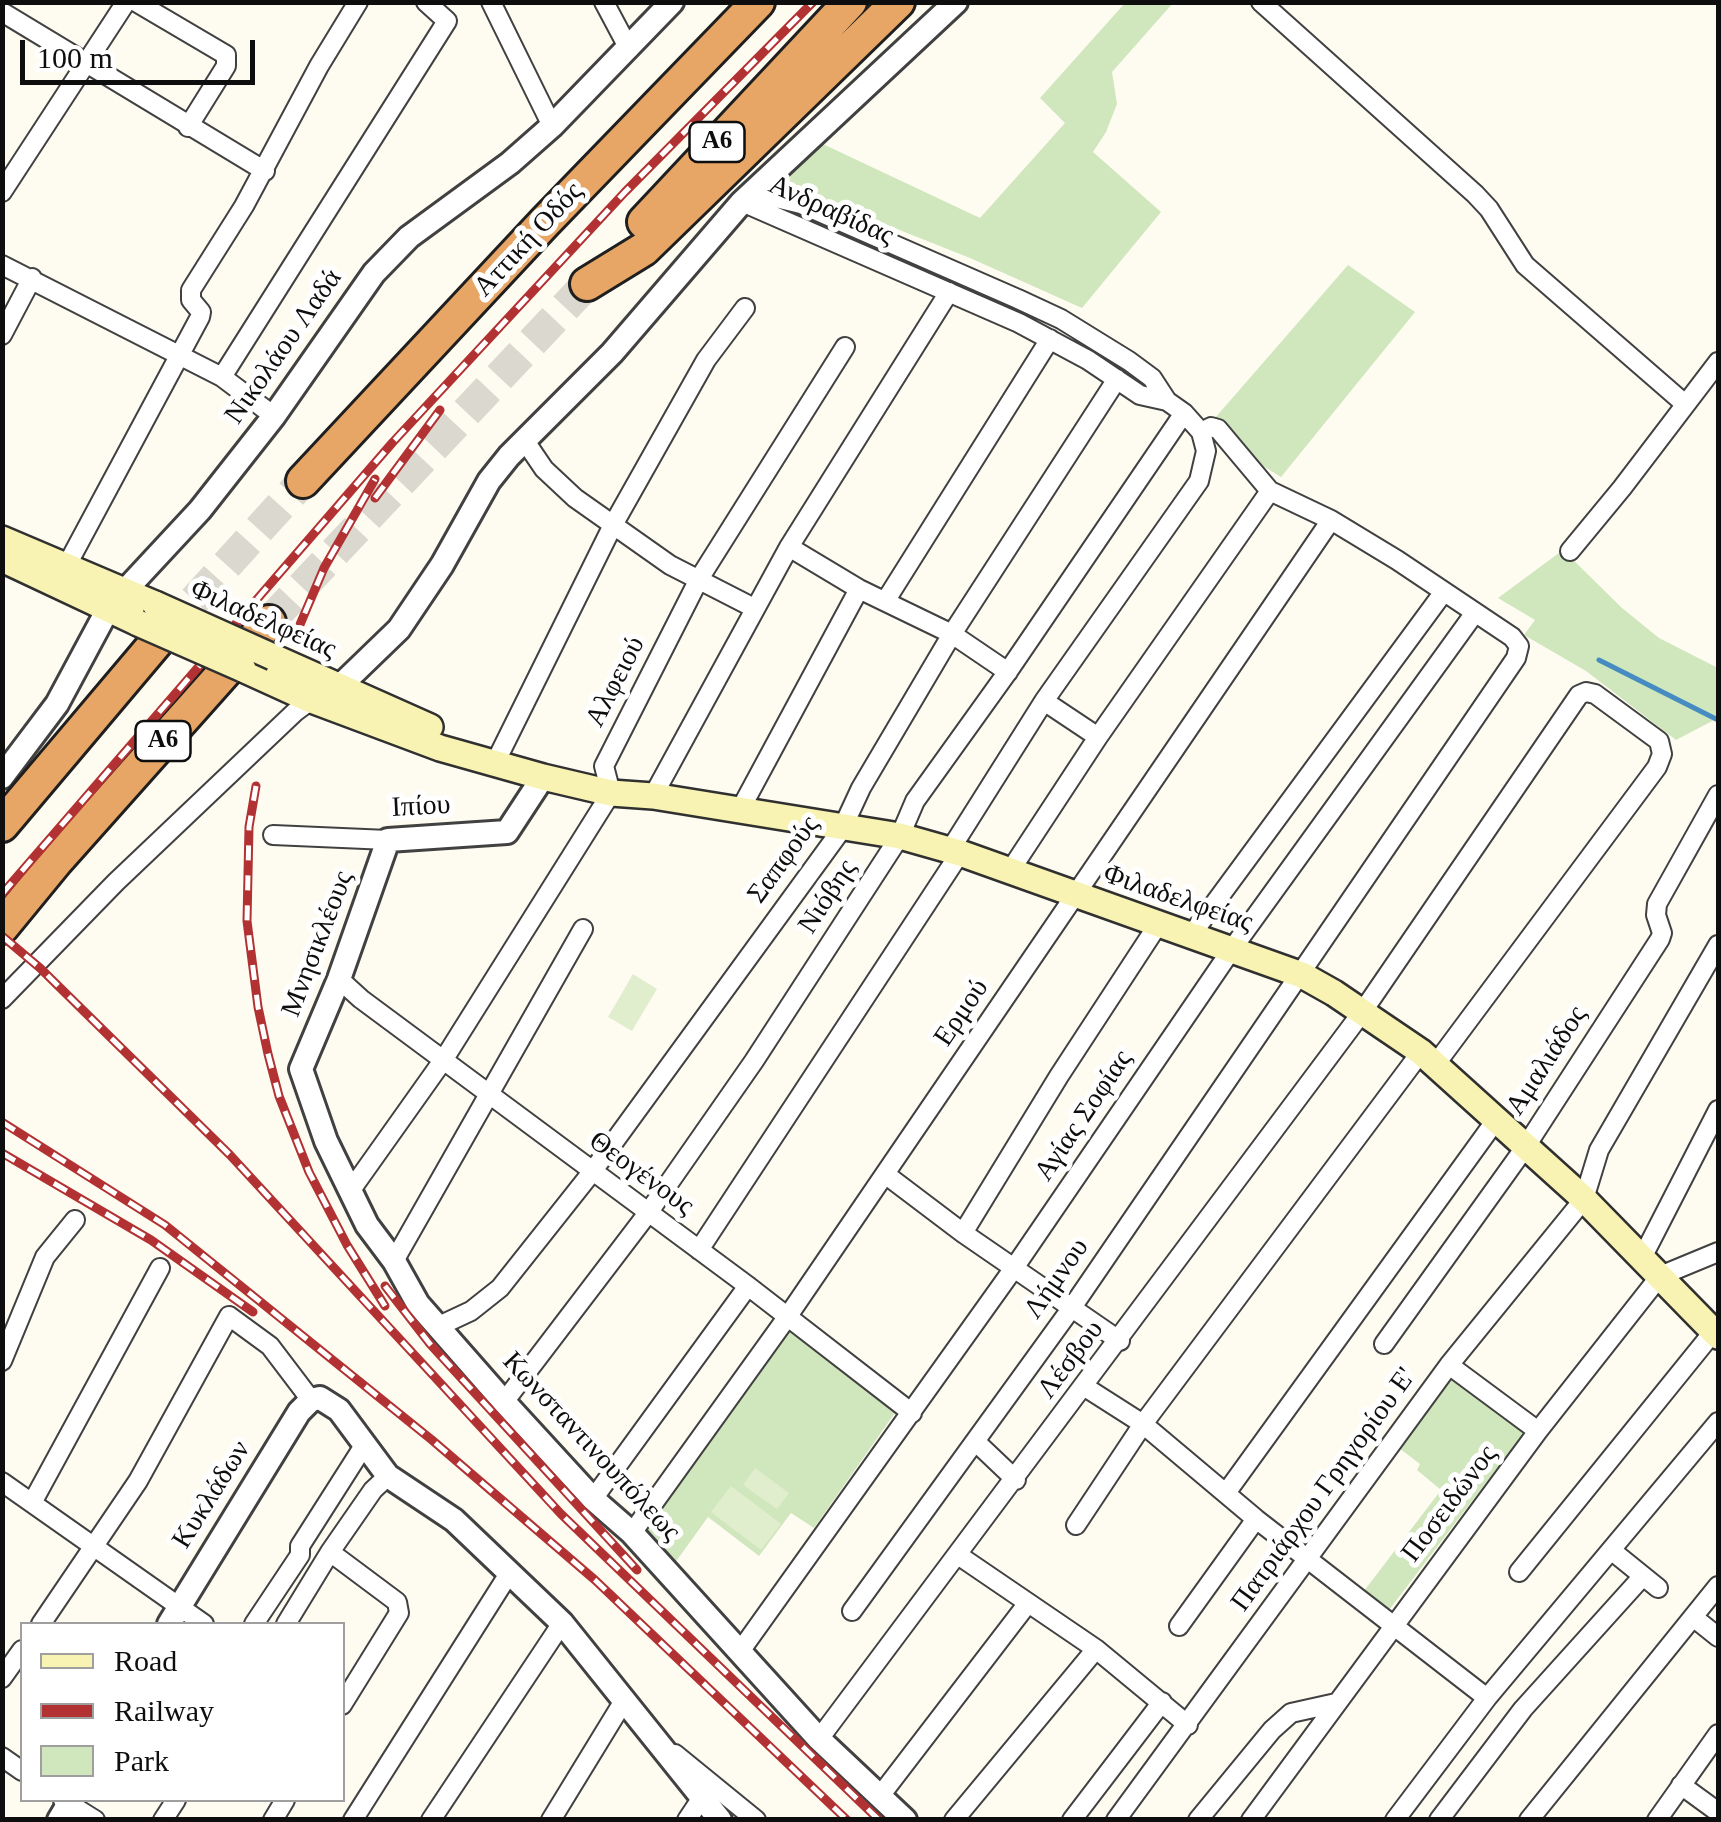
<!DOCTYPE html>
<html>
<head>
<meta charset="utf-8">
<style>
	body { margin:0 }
	#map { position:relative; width:1721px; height:1822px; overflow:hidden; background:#fefcf1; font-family:"Times New Roman",serif }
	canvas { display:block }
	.frame { position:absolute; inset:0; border:5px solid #0e0e0e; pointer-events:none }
	.legend { position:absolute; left:20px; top:1622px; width:325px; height:180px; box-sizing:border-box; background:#fff; border:2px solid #9f9f9f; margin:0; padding:12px 18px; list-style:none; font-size:30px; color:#0e0e0e }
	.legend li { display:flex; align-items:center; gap:20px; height:50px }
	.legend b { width:50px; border:2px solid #9f9f9f }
	.scale { position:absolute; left:20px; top:40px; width:235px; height:45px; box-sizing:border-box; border:5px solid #0e0e0e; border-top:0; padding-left:12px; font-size:30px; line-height:35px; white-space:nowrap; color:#0e0e0e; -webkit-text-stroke:8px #fff; paint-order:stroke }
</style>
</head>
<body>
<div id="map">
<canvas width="1721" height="1822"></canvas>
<div class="frame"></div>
<ul class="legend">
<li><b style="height:12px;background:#f8f3b2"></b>Road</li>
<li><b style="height:12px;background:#b23233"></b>Railway</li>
<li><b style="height:28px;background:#d0e6bd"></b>Park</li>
</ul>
<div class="scale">100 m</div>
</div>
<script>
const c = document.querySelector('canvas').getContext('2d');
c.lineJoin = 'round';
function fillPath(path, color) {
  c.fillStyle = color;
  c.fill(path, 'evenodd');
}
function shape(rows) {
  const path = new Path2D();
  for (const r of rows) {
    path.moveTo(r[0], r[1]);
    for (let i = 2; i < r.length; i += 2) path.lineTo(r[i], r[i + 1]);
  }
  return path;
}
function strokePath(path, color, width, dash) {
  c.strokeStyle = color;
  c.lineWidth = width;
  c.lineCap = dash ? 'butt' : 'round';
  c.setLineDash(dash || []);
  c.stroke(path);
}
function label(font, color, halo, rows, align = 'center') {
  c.font = font + ' "Times New Roman",serif';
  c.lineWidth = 10;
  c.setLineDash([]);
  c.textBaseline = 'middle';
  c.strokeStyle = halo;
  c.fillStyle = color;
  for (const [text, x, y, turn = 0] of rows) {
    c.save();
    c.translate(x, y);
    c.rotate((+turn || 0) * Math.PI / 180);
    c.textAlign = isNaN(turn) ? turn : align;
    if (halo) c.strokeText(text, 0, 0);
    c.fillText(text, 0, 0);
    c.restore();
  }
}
const green = shape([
	[1125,3,1173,3,1112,72,1117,104,1106,132,1093,152,1161,212,1082,308,970,258,766,177,808,137,980,218,1065,123,1040,98],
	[1348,265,1415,312,1281,477,1252,459,1215,418],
	[1563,550,1622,608,1659,638,1718,668,1718,718,1676,740,1586,671,1524,635,1535,620,1498,598],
	[790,1328,897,1410,814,1528,791,1513,759,1556,708,1517,672,1567,642,1535],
	[1454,1373,1527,1429,1389,1610,1364,1591,1441,1490,1417,1470,1420,1464,1399,1448]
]);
const pitch = shape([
	[633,974,657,989,632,1031,608,1017],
	[755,1468,789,1493,777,1509,743,1485],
	[731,1486,781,1524,761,1550,711,1512]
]);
const stream = shape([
	[1599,660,1718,720]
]);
const motorwayTunnel = shape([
	[269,622,587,284],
	[162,636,303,481]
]);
const minor = shape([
	[136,2,226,55,226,66,188,127],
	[491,2,552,126],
	[604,2,629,49],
	[1261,2,1475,194,1489,209,1525,265,1685,404],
	[2,12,265,171],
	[2,192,126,2],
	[742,202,1019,323,1088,360,1140,395,1167,401,1184,413,1201,432,1206,451,1199,481,1044,701,950,850],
	[743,202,772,197,801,204,1018,299,1061,319,1129,361,1152,378,1167,401],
	[2,265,222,377,274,416],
	[2,335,32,278],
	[222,377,447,21,426,2],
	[525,441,544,469,575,498,670,565,754,608],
	[789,547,859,589,952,634,1008,672],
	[1570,551,1622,488,1718,362],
	[67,565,200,317,201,312,191,300,191,290,244,206,319,66,358,2],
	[886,600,1050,339],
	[1044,701,1098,737],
	[496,761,613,525,706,360,745,308],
	[653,796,789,547,949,292],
	[740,810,859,589],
	[273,835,388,840],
	[1010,871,1098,737,1270,491],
	[1192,934,1443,593],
	[339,979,361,999,748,1286,912,1413],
	[2,999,116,882,295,712,318,695],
	[885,1174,963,1233,1120,1341],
	[351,1190,444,1059,611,793,604,766,699,579,845,347],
	[963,1233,1059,1076,1159,923],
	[699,1250,960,853],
	[1643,1256,1718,1110],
	[394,1261,583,929],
	[439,1326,471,1311,500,1288,592,1172,842,829,861,788,952,634,1117,379],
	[1384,1344,1526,1146,1660,939,1662,933,1656,915,1657,904,1718,795],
	[2,1361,45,1257,75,1220],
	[1449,1365,1538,1431],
	[1085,1387,1143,1424,1256,1519,1487,1698],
	[504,1402,648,1213,754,1061,900,836,915,801,1009,670,1184,413],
	[976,1442,1016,1480],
	[2,1482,204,1624],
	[1226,1493,1496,1120],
	[593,1499,748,1286],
	[32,1503,160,1268],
	[1076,1525,1143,1424,1421,1052],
	[632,1533,788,1316,1331,520],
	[1611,1550,1658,1588],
	[330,1552,397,1602,399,1613,342,1705],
	[958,1555,1096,1649,1188,1725],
	[1519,1572,1714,1331],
	[852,1611,1073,1306,1516,658,1519,646,1512,637,1397,560,1331,520,1270,491,1218,429,1211,427,1201,432],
	[1693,1617,1718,1637],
	[41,1624,138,1481,229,1316,270,1346,311,1400],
	[254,1624,300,1555,300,1546,365,1444],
	[286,1624,330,1552,373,1490,388,1476],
	[1179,1626,1256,1519],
	[741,1650,1014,1268,1232,949,1474,614],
	[2,1678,22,1650],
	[819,1739,1363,1011,1579,695,1586,692,1595,694,1659,741,1662,754,1657,767,1435,1065],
	[675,1754,756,1820],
	[2,1757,22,1771],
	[1681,1785,1718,1812],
	[880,1796,1028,1603],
	[63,1800,95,1820],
	[163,1820,176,1800],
	[273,1820,285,1800],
	[353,1820,510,1572],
	[431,1820,562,1623],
	[551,1820,625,1699],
	[687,1820,703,1796],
	[954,1820,1096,1649],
	[1072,1820,1162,1702],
	[1116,1820,1449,1365,1584,1199,1599,1150,1718,945],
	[1198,1820,1272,1730,1291,1713,1336,1703],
	[1251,1820,1538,1431,1660,1276,1718,1252],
	[1395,1820,1487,1698,1718,1422],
	[1439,1820,1523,1709,1643,1576],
	[1529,1820,1718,1586],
	[1657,1820,1718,1734]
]);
const tertiary = shape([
	[339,687,399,629,442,565,489,481,509,456,612,353,742,202,956,2],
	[2,777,57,704,108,609,200,510,274,416,374,273,409,237,510,163,552,126,672,2],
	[543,777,507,832,388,840,339,979,301,1069,326,1141,367,1225,394,1261,418,1304,504,1402,593,1499,632,1533,819,1739,905,1820],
	[169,1624,299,1412,311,1400,320,1398,339,1410,388,1476,454,1520,562,1623,720,1820],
	[59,1820,71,1800]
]);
const secondary = shape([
	[2,539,155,604],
	[2,559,138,623],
	[273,657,430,727],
	[243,669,309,699,440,748,543,777,611,793,653,796,900,836,960,853,1302,975,1334,993,1421,1052,1584,1199,1718,1336]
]);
const motorway = shape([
	[644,222,850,2],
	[587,284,644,249,898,2],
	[303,481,545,222,758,2],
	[2,825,159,639],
	[2,927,57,860,269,622]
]);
const rail = shape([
	[375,498,440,410],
	[293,641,324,568,375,479],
	[256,786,249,827,247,921,258,1007,268,1054,279,1096,309,1172,347,1245,385,1306],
	[2,894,393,442,625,192,813,2],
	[2,936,40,968,230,1155,561,1514,879,1820],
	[2,1122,165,1225,432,1440,595,1580,847,1820],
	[2,1153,151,1240,253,1312],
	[385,1286,430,1344,637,1570]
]);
const secondaryBridge = shape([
	[155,604,273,657],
	[138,623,243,669]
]);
const shields = [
	[717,142,55],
	[163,741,55]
];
const shieldNames = [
	["Α6",717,142],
	["Α6",163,741]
];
const streetNames = [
	["Ανδραβίδας",831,211,24],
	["Αττική Οδός",529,240,-47],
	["Νικολάου Λαδά",284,347,-55],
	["Φιλαδελφείας",263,620,24],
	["Αλφειού",616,682,-63],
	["Ιπίου",421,807,-3],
	["Σαπφούς",784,860,-54],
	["Νιόβης",828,897,-57],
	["Φιλαδελφείας",1178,899,19],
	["Μνησικλέους",318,944,-69],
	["Ερμού",962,1013,-56],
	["Αμαλιάδος",1547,1061,-57],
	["Αγίας Σοφίας",1084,1116,-56],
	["Θεογένους",641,1174,36],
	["Λήμνου",1057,1279,-55],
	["Λέσβου",1071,1360,-53],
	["Κωνσταντινουπόλεως",591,1447,47],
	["Πατριάρχου Γρηγορίου E'",1324,1490,-54],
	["Κυκλάδων",212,1495,-58],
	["Ποσειδώνος",1450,1504,-53]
];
fillPath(green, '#d0e6bd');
fillPath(pitch, '#e1eece');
strokePath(stream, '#478cc1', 5);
strokePath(motorwayTunnel, '#dad8cf', 32, [32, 16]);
strokePath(minor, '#414141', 22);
strokePath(tertiary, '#414141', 28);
strokePath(secondary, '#303030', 30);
strokePath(motorway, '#1f1f1f', 38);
strokePath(minor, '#fff', 18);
strokePath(tertiary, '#fff', 22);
strokePath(secondary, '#f8f3b2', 25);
strokePath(motorway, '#e7a665', 32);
strokePath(rail, '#b23233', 9);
strokePath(rail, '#fff', 5, [15]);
strokePath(secondaryBridge, '#303030', 30, []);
strokePath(secondaryBridge, '#f8f3b2', 25);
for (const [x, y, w] of shields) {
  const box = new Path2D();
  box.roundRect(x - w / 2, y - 20, w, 40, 8);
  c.fillStyle = '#fff';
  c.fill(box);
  strokePath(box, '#0e0e0e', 2.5);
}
label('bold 25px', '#0e0e0e', null, shieldNames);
label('28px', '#0e0e0e', '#fff', streetNames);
</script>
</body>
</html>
